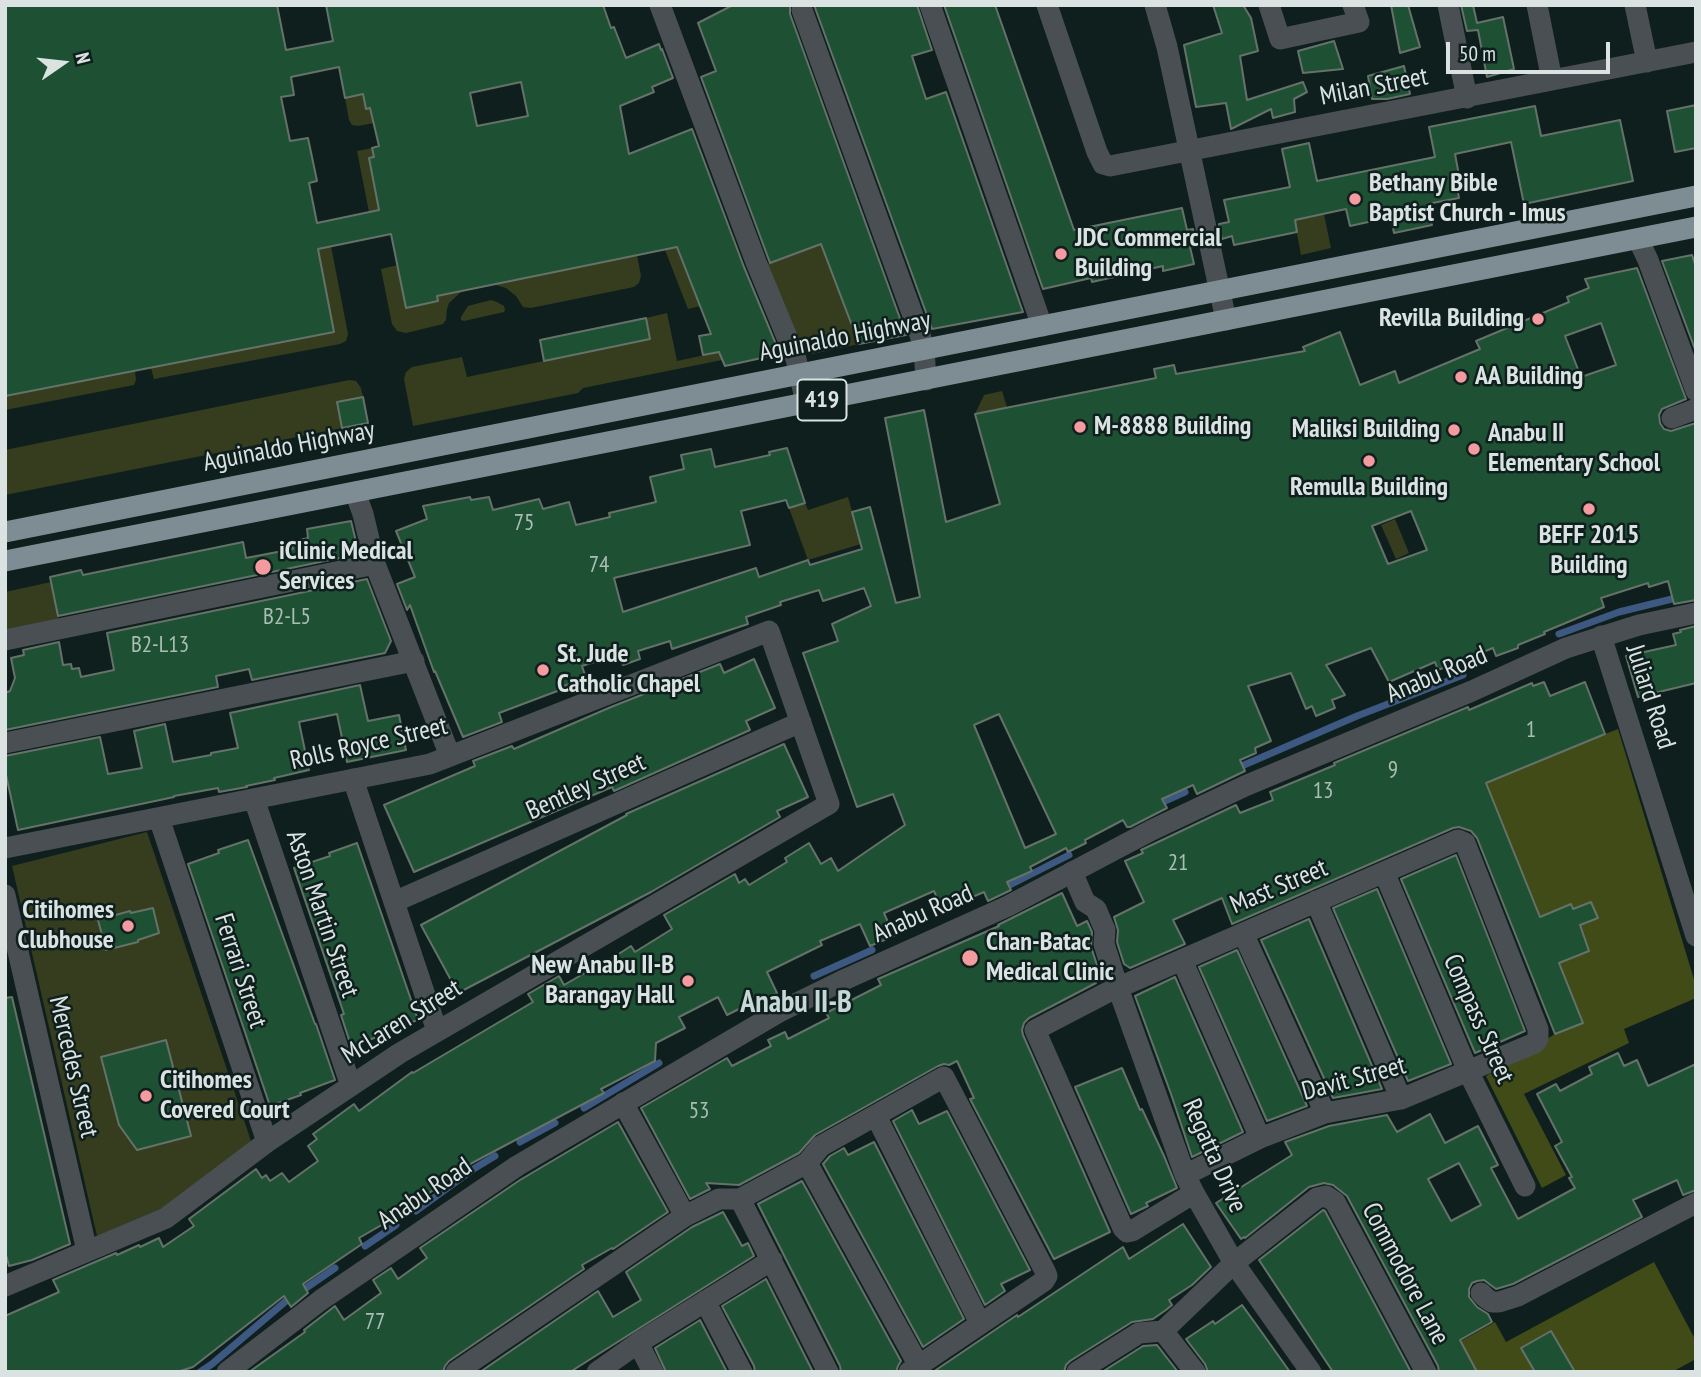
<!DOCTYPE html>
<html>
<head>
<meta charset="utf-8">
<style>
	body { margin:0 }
	#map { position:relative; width:1701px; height:1377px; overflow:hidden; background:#0f1f1e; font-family:"PT Sans Narrow",sans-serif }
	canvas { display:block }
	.frame { position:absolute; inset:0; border:7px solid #dae3e2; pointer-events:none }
	.north { position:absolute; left:28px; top:28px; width:70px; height:70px; -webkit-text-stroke:5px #0f1f1e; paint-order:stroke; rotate:76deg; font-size:19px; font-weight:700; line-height:28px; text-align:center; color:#dae3e2 }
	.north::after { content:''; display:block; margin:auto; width:24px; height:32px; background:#dae3e2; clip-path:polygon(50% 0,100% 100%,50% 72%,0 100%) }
	.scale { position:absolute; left:1446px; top:42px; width:164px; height:32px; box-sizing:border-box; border:4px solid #dae3e2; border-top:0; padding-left:9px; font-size:21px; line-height:24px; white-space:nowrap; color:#dae3e2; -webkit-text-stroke:5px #0f1f1e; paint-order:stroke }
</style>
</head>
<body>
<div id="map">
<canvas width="1701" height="1377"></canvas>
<div class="frame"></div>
<div class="north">N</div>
<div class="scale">50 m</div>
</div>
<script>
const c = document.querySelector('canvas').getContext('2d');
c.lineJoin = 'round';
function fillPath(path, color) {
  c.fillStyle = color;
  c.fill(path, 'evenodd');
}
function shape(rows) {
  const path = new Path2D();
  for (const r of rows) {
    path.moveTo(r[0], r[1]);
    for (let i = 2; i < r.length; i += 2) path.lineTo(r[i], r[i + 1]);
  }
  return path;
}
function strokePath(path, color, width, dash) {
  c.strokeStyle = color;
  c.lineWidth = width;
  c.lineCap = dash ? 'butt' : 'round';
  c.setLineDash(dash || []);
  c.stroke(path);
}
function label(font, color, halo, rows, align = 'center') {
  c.font = font + ' "PT Sans Narrow",sans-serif';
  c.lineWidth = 5;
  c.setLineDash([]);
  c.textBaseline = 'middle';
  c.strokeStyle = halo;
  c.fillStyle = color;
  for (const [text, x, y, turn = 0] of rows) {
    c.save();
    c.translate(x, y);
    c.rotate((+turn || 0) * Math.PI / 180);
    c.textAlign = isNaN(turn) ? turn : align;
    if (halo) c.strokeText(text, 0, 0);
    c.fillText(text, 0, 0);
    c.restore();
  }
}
const green = shape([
	[363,94,366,109,370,108,374,123,358,126,352,125,349,120,345,98],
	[372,148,374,157,369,159,379,210,369,212,357,151],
	[1317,181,1331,248,1301,255,1288,187],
	[670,229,701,306,688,309,665,250,661,231],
	[821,244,859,344,812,354,810,348,802,350,767,264],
	[331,246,348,334,346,341,340,344,154,379,151,368,318,249],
	[637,255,641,276,639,283,634,287,531,308,523,307,516,296,506,288,493,284],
	[398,265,407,308,437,302,437,296,462,291,449,303,447,309,446,320,443,324,406,333,397,331,392,324,381,269],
	[491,300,497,302,504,306,505,310,504,312,464,321,461,320,461,317,468,306],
	[667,313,677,361,719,352,722,360,583,388,578,393,413,426,404,379,406,372,412,367,462,357,467,377,649,339,646,318],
	[135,371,136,380,134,385,5,410,5,396],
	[349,380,356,381,361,388,363,397,337,402,342,428,5,495,5,450],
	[1002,391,1007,407,975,414,984,395],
	[848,497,861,544,808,560,789,508,805,503,808,510],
	[1395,519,1409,553,1396,559,1381,525],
	[51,582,59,621,5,633,5,592],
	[147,832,252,1144,163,1208,97,1236,12,866]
]);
const forest = shape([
	[1618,729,1696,986,1696,998,1624,1029,1629,1043,1524,1094,1566,1175,1542,1188,1486,1076,1555,1034,1582,1023,1559,963,1589,950,1571,904,1540,917,1486,783,1559,752],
	[1654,1262,1696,1341,1696,1359,1672,1372,1477,1372,1461,1341,1495,1322,1506,1342]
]);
const stream = shape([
	[1559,634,1619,612,1672,599],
	[1244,765,1357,716,1463,675],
	[1165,801,1185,792],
	[1002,889,1069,855],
	[814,976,872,950],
	[584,1108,659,1063],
	[520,1142,555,1123],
	[416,1211,475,1168,495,1156],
	[365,1246,396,1225],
	[306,1288,335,1268],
	[200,1372,212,1364,286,1301]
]);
const building = shape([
	[5,5,277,5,286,50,333,41,326,5,603,5,611,28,614,27,626,58,659,44,661,50,662,49,673,78,652,87,654,92,620,106,629,154,692,129,744,267,780,354,725,366,719,352,703,355,699,336,711,334,677,247,437,296,438,301,406,308,391,234,318,249,334,332,5,396,5,5],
	[339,67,345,98,363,94,366,109,370,108,379,146,372,148,374,157,369,158,379,210,317,223,309,183,317,181,308,138,290,141,281,97,294,95,291,77,339,67],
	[521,82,528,116,477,126,470,93,521,82],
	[733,5,790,5,790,14,906,335,859,344,821,244,770,263,701,77,716,71,698,23,733,5],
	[814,5,917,5,932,50,912,56,926,99,946,92,1023,312,932,329,814,5],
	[944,5,995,5,1074,230,1182,208,1187,230,1193,229,1196,245,1190,247,1194,264,1163,271,1163,266,1092,282,1091,278,1043,289,944,5],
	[1213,5,1243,5,1251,18,1258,51,1240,56,1247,100,1303,82,1307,92,1294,99,1295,112,1273,118,1271,109,1231,129,1226,103,1196,107,1184,45,1222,33,1213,5],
	[1391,5,1408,5,1420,47,1400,53,1391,5],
	[1461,5,1473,5,1477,23,1503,17,1514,69,1487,77,1478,30,1467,31,1461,5],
	[1334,41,1343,69,1303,73,1298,51,1334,41],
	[1404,66,1410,94,1387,99,1372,99,1368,76,1404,66],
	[1696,105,1696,148,1675,152,1667,111,1696,105],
	[1535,106,1541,136,1620,120,1633,181,1524,204,1511,142,1455,154,1461,186,1457,187,1459,198,1427,204,1432,225,1394,233,1391,217,1350,226,1346,209,1295,220,1297,232,1234,245,1232,236,1222,239,1219,224,1229,222,1224,200,1290,187,1282,149,1309,143,1317,181,1435,157,1429,127,1535,106],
	[1692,255,1696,267,1696,352,1662,261,1692,255],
	[1637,268,1686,399,1662,409,1659,415,1660,423,1664,429,1671,431,1696,423,1696,600,1674,604,1668,581,1649,587,1648,583,1601,598,1604,607,1544,632,1545,634,1518,645,1518,648,1496,656,1493,648,1438,670,1435,662,1389,682,1371,648,1326,665,1345,695,1332,700,1335,708,1316,716,1312,706,1306,709,1291,673,1248,686,1271,741,1255,748,1256,753,1240,760,1245,771,1197,794,1193,785,1162,799,1167,808,1130,827,1127,827,1123,820,1085,840,1086,843,1068,852,1066,848,1030,867,1032,871,1007,882,1011,890,988,901,984,892,942,910,934,891,884,913,894,936,870,946,860,924,820,941,822,945,767,972,777,993,754,1004,753,1002,727,1015,718,997,679,1017,685,1028,656,1043,655,1061,601,1089,604,1093,472,1163,392,1219,359,1238,362,1244,303,1284,308,1293,291,1307,284,1296,193,1367,177,1372,5,1372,5,1316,59,1292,53,1280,116,1253,117,1255,139,1245,140,1247,159,1238,163,1247,194,1226,189,1219,256,1169,262,1178,266,1175,270,1181,282,1173,289,1182,318,1161,308,1146,317,1139,313,1134,354,1104,359,1111,412,1072,413,1073,533,1002,528,994,559,976,564,985,602,963,603,964,631,946,635,952,672,929,664,915,735,874,739,883,745,879,749,885,787,862,785,858,809,843,821,864,831,858,838,871,905,825,893,794,857,807,803,653,838,641,832,624,871,606,864,588,823,601,819,590,780,602,781,605,746,617,748,624,672,649,670,641,638,651,640,659,623,665,619,654,582,666,586,678,559,688,560,690,499,713,502,722,463,737,435,671,434,672,410,605,407,610,397,584,415,577,396,531,427,519,423,506,470,497,471,500,489,497,493,510,539,499,543,509,569,502,576,525,610,517,609,513,656,502,650,477,684,469,681,455,711,449,715,467,770,455,769,452,787,448,805,503,789,508,786,500,741,511,750,545,614,578,623,612,756,568,759,577,808,560,810,565,862,549,852,512,870,507,896,603,920,597,885,418,924,410,946,522,1000,504,975,414,1156,378,1154,369,1174,365,1176,374,1305,351,1303,347,1340,332,1360,385,1395,371,1399,383,1480,349,1476,341,1569,302,1567,297,1589,288,1585,279,1637,268],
	[1601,323,1616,365,1581,377,1565,336,1601,323],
	[1411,511,1427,550,1388,564,1372,526,1411,511],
	[999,714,1056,834,1025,848,974,725,999,714],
	[646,318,650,339,544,361,540,340,646,318],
	[363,397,368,423,342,428,337,402,363,397],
	[351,521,359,554,58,616,50,577,81,570,83,575,243,542,246,558,293,549,292,542,308,538,307,529,351,521],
	[367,579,391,641,385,653,252,680,249,669,216,676,218,687,5,730,5,693,10,691,15,678,11,658,24,655,23,650,59,642,63,665,71,664,72,669,79,668,81,677,114,670,107,633,367,579],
	[1696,626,1696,683,1638,697,1626,656,1676,645,1673,634,1681,632,1680,630,1696,626],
	[754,659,775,708,746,721,750,730,614,791,612,787,414,872,384,805,475,766,473,761,512,746,514,749,611,707,720,664,724,673,754,659],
	[1544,682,1550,696,1585,682,1605,734,1486,783,1540,917,1571,904,1573,909,1591,902,1598,918,1580,925,1589,951,1559,963,1583,1023,1555,1034,1477,838,1471,831,1459,827,1453,828,1232,924,1222,898,1173,920,1185,944,1130,968,1124,964,1117,942,1118,930,1114,917,1144,902,1125,861,1143,853,1141,850,1158,842,1236,805,1240,813,1273,800,1270,792,1335,765,1334,763,1468,707,1469,710,1532,683,1533,686,1544,682],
	[360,685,368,721,399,715,406,750,347,762,337,714,299,722,309,770,274,778,275,780,246,786,247,787,219,792,218,788,174,796,174,797,18,830,5,770,5,756,100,737,108,774,142,768,134,731,165,724,173,762,211,755,211,753,238,748,230,713,360,685],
	[784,744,808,797,777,811,780,817,651,892,458,993,421,925,627,815,626,814,784,744],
	[248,840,315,1024,316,1024,335,1080,300,1093,301,1095,270,1106,188,864,219,853,218,850,248,840],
	[357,843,418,1020,382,1032,383,1035,351,1046,341,1015,344,1014,294,868,330,856,329,853,357,843],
	[1456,855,1525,1031,1475,1053,1401,879,1456,855],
	[1377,889,1451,1064,1408,1081,1333,908,1377,889],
	[1062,893,1077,926,1087,921,1092,932,1091,947,1099,971,1092,975,1096,983,1029,1018,1024,1023,1022,1030,1023,1035,1110,1232,1054,1259,970,1099,974,1098,957,1061,949,1065,944,1064,938,1066,815,1135,799,1153,739,1185,706,1183,710,1189,690,1199,641,1108,727,1058,732,1066,771,1046,768,1040,785,1032,788,1039,829,1018,826,1013,881,985,878,979,999,926,998,925,1062,893],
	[153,908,159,933,138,940,138,942,106,950,98,920,130,911,131,913,153,908],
	[1309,919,1382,1089,1333,1098,1261,940,1309,919],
	[1237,950,1307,1106,1267,1121,1199,967,1237,950],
	[1175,977,1243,1132,1192,1157,1171,1094,1135,996,1175,977],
	[12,997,70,1244,32,1260,9,1266,5,1251,5,998,12,997],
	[166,1040,191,1136,137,1150,119,1125,101,1057,166,1040],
	[1618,1053,1624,1066,1637,1060,1648,1086,1696,1064,1696,1190,1683,1195,1677,1180,1633,1200,1642,1217,1513,1284,1496,1289,1484,1280,1477,1281,1472,1283,1469,1289,1469,1297,1477,1307,1488,1314,1492,1322,1460,1340,1477,1372,1439,1372,1438,1366,1347,1196,1333,1185,1324,1183,1309,1187,1245,1238,1244,1237,1241,1239,1216,1203,1292,1155,1285,1142,1329,1126,1387,1115,1397,1132,1430,1114,1445,1143,1478,1126,1498,1165,1491,1168,1518,1219,1575,1188,1569,1178,1572,1177,1555,1146,1562,1142,1537,1094,1556,1084,1560,1091,1592,1074,1589,1067,1618,1053],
	[1459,1163,1481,1205,1451,1221,1428,1179,1459,1163],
	[1122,1068,1140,1110,1142,1109,1164,1156,1177,1188,1146,1203,1148,1206,1131,1214,1075,1087,1122,1068],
	[912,1110,919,1124,947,1111,1030,1270,1001,1284,1005,1291,985,1305,893,1121,912,1110],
	[618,1122,668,1212,613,1249,612,1248,582,1265,584,1269,449,1361,445,1366,443,1372,249,1372,305,1332,304,1330,335,1306,344,1320,381,1293,373,1280,391,1268,398,1279,427,1258,420,1248,520,1180,618,1122],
	[874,1142,964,1319,923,1347,823,1164,830,1156,844,1148,848,1155,874,1142],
	[802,1181,901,1361,898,1366,896,1372,841,1372,840,1366,758,1204,802,1181],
	[1323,1210,1325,1211,1411,1372,1333,1372,1259,1260,1323,1210],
	[723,1212,742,1246,748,1243,754,1256,570,1372,480,1372,598,1291,613,1317,641,1300,626,1272,692,1227,723,1212],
	[1183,1224,1211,1267,1192,1285,1169,1300,1172,1305,1166,1310,1153,1319,1132,1322,1070,1361,1066,1365,1064,1372,933,1372,1017,1315,1018,1317,1123,1247,1129,1259,1183,1224],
	[766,1279,813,1372,755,1372,754,1366,722,1306,766,1279],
	[1242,1305,1258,1327,1290,1372,1208,1372,1205,1364,1186,1339,1213,1321,1215,1324,1242,1305],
	[700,1320,727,1372,666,1372,655,1348,700,1320],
	[1551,1331,1575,1372,1535,1372,1521,1348,1551,1331],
	[1157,1345,1178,1372,1102,1372,1143,1346,1157,1345]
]);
const minor = shape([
	[660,5,756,262,796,359,806,403],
	[930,5,1042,326],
	[1047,5,1097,152,1103,164,1110,166,1696,52],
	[1155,5,1167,47,1226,320],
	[1269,5,1280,39,1359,22,1353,5],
	[1448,5,1467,98],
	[1537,5,1552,80],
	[1635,5,1647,62],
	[802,10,920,335,924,349,926,380],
	[1638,239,1648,260,1696,391],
	[1672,418,1696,409],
	[355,492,363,514,375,564,450,756],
	[1601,636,1696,936],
	[5,640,375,564],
	[5,743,414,661],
	[353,779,437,1031],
	[254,799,351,1086],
	[159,818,267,1142],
	[5,848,430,764,769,631,829,804,400,1053,267,1142,166,1218,5,1286],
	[1072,872,1085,902,1096,909,1105,930,1104,944,1118,988,1185,1175,1194,1193,1234,1263,1311,1372],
	[1384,872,1468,1071,1525,1186],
	[5,895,87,1251],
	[1316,901,1401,1099],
	[394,902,801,722],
	[1243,933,1325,1113],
	[1182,960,1260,1138],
	[623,1103,685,1216],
	[876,1116,980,1323],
	[807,1163,919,1366],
	[1185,1175,1260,1138,1325,1113,1401,1099,1535,1043,1538,1039,1538,1029,1465,843,1458,840,1131,982,1110,991,1035,1030,1123,1228,1127,1232,1132,1231,1194,1193],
	[740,1199,828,1372],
	[1481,1293,1486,1298,1492,1302,1499,1302,1518,1296,1696,1203],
	[705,1301,742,1372],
	[1163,1331,1195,1372],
	[638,1343,653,1372],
	[456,1372,685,1216,719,1199,740,1199,807,1163,821,1146,944,1077,1045,1271,1047,1276,1044,1281,909,1372],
	[597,1372,638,1343,772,1260],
	[1077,1372,1139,1333,1163,1331,1234,1263,1317,1198,1326,1196,1335,1202,1426,1372]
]);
const tertiary = shape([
	[227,1372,321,1300,517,1166,781,1011,846,979,1008,906,1152,830,1245,786,1472,691,1566,648,1639,625,1696,613]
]);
const trunk = shape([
	[5,532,1696,196],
	[5,561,1696,227]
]);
const markers = [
	[1355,199,7,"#f49b9f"],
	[1061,254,7,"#f49b9f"],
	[1538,319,7,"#f49b9f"],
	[1461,377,7,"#f49b9f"],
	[1080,427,7,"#f49b9f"],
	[1454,430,7,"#f49b9f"],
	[1474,449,7,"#f49b9f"],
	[1369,461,7,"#f49b9f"],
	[1589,509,7,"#f49b9f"],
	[263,567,9,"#f49b9f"],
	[543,670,7,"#f49b9f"],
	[128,926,7,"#f49b9f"],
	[970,958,9,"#f49b9f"],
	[688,981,7,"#f49b9f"],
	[146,1096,7,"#f49b9f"]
];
const numberNames = [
	["75",524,523],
	["74",599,565],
	["B2-L5",287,617],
	["B2-L13",160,645],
	["1",1531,730],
	["9",1393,770],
	["13",1323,791],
	["21",1178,863],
	["53",699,1111],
	["77",375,1322]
];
const shields = [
	[822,400,49]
];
const shieldNames = [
	["419",822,400]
];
const streetNames = [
	["Milan Street",1374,87,-11],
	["Aguinaldo Highway",845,337,-11],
	["Aguinaldo Highway",289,447,-11],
	["Anabu Road",1437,675,-23],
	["Juliard Road",1650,697,72],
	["Rolls Royce Street",369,744,-13],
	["Bentley Street",586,787,-24],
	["Mast Street",1279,887,-23],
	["Aston Martin Street",322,914,71],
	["Anabu Road",923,914,-24],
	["Ferrari Street",240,971,72],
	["Compass Street",1478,1019,66],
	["McLaren Street",402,1022,-32],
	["Mercedes Street",73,1067,77],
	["Davit Street",1354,1079,-15],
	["Regatta Drive",1214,1156,66],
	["Anabu Road",425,1194,-34],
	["Commodore Lane",1405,1274,62]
];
const poiNames = [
	["Bethany Bible",1369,184],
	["Baptist Church - Imus",1369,214],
	["JDC Commercial",1075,239],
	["Building",1075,269],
	["Revilla Building",1524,319,"right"],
	["AA Building",1475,377],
	["M-8888 Building",1094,427],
	["Maliksi Building",1440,430,"right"],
	["Anabu II",1488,434],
	["Elementary School",1488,464],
	["Remulla Building",1369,488,"center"],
	["BEFF 2015",1589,536,"center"],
	["Building",1589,566,"center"],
	["iClinic Medical",279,552],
	["Services",279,582],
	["St. Jude",557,655],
	["Catholic Chapel",557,685],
	["Citihomes",114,911,"right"],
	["Clubhouse",114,941,"right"],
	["Chan-Batac",986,943],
	["Medical Clinic",986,973],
	["New Anabu II-B",674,966,"right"],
	["Barangay Hall",674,996,"right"],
	["Citihomes",160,1081],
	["Covered Court",160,1111]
];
const quarterNames = [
	["Anabu II-B",796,1003]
];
fillPath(green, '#353d1e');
fillPath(forest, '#404b18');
strokePath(stream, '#3d5881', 7);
fillPath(building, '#1e5133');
strokePath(building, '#657269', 2);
strokePath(minor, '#494f52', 21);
strokePath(tertiary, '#494f52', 21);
strokePath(trunk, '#7e8d93', 21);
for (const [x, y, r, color] of markers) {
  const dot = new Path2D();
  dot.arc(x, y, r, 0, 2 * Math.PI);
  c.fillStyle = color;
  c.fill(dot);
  strokePath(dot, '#0f1f1e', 2.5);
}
label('23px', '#abbeb6', null, numberNames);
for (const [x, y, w] of shields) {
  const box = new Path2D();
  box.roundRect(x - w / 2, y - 20.5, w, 41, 5);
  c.fillStyle = '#0f1f1e';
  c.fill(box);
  strokePath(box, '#dae3e2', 2);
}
label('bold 24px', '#dae3e2', null, shieldNames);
label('26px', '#dae3e2', '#0f1f1e', streetNames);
label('bold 26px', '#dae3e2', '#0f1f1e', poiNames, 'left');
label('bold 30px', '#c6d9d7', '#0f1f1e', quarterNames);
</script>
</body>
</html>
